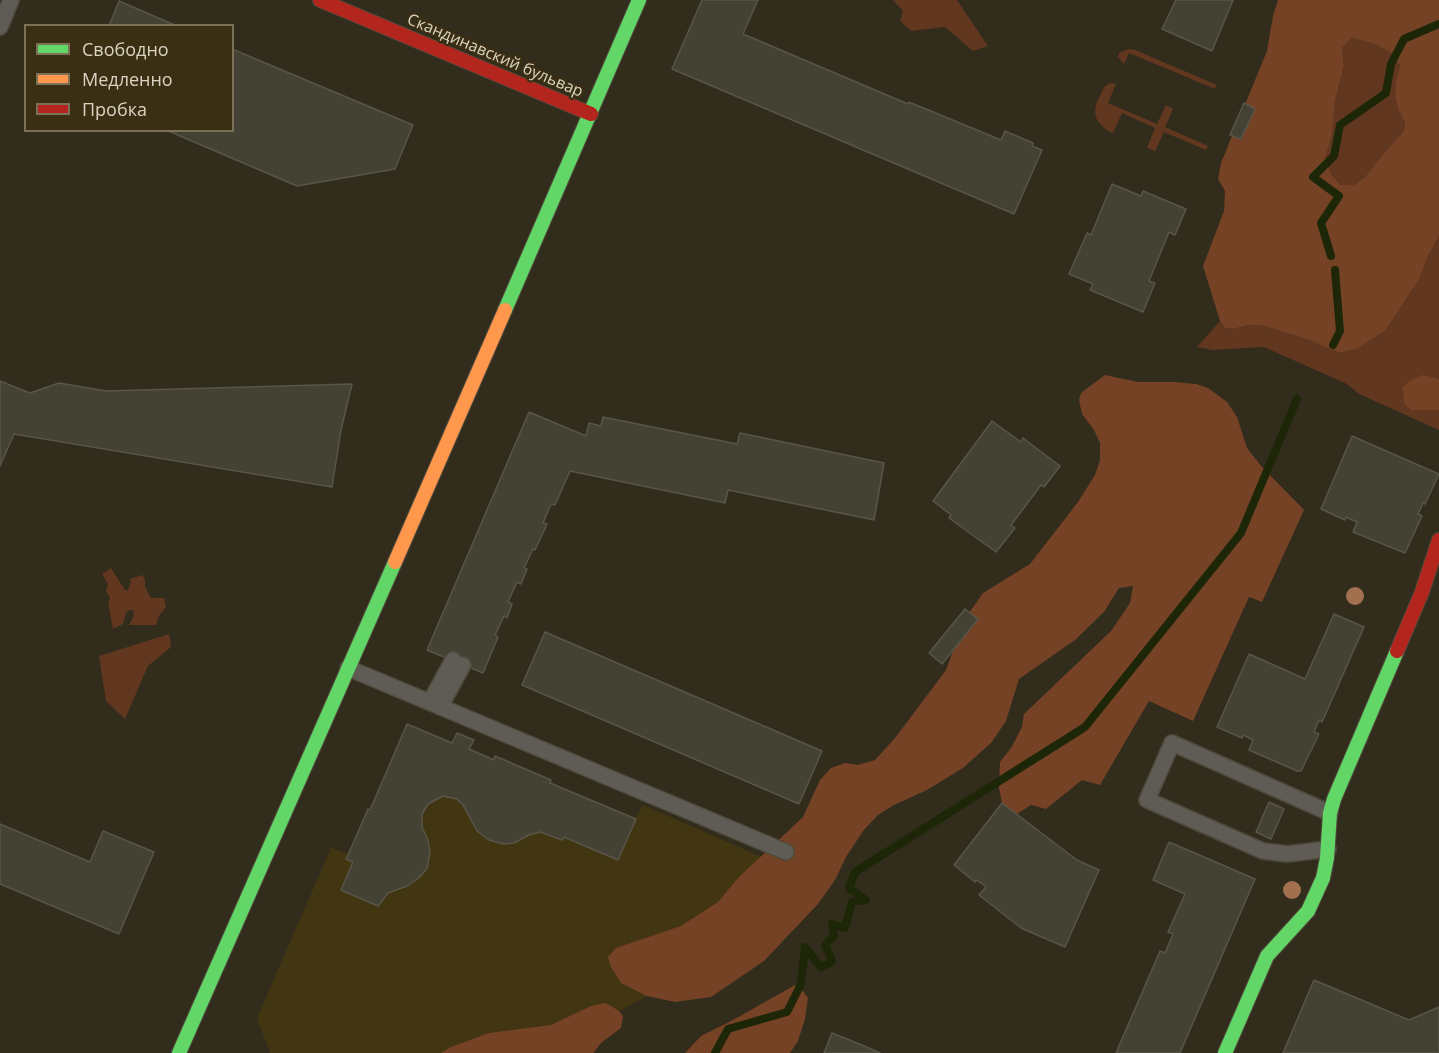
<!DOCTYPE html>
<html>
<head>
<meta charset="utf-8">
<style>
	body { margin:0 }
	#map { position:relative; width:1439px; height:1053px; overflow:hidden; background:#322c1c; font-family:"Open Sans",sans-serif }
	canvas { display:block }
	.legend { position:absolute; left:24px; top:24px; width:210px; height:108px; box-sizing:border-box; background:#3b2f13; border:2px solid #7b7159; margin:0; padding:8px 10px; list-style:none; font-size:18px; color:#dad3c3 }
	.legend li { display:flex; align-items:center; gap:12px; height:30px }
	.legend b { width:30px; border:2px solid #7b7159 }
</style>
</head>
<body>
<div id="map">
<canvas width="1439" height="1053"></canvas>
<ul class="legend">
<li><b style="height:8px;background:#63d668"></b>Свободно</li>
<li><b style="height:8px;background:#ff974d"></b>Медленно</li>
<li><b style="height:8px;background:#b3261e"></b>Пробка</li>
</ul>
</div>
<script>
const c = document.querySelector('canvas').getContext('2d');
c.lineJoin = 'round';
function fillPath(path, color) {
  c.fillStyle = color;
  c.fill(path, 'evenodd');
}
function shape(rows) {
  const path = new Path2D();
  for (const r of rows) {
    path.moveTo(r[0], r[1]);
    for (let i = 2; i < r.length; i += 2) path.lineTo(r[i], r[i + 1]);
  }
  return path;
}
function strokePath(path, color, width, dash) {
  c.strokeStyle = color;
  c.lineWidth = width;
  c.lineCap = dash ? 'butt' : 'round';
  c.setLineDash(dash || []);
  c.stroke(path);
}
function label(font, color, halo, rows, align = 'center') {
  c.font = font + ' "Open Sans",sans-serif';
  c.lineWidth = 4.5;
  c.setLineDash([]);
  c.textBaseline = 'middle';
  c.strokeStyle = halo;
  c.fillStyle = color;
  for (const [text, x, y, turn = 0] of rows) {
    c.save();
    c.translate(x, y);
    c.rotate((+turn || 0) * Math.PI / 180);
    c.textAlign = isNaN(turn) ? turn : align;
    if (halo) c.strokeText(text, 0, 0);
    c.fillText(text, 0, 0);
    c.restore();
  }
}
const built = shape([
	[407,724,452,743,457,733,474,740,470,749,494,759,495,756,551,780,550,783,636,818,643,805,812,879,647,996,542,1053,270,1053,257,1018,331,848,348,854,368,809,370,809]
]);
const green = shape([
	[893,0,957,0,988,46,973,51,945,27,911,31,900,21,903,11],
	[1352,38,1375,44,1391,53,1400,66,1397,77,1399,111,1405,123,1404,131,1383,154,1365,177,1354,185,1341,185,1331,174,1325,159,1332,135,1335,101,1344,66,1342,48],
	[1128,49,1135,50,1217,85,1215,89,1129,53,1124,64,1118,57,1119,53],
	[1110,83,1116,84,1108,103,1157,124,1166,105,1173,109,1165,127,1208,146,1206,150,1164,132,1155,151,1147,148,1155,128,1122,113,1113,133,1106,130,1097,120,1095,113,1096,104,1104,87],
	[1439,236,1439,379,1423,376,1411,410,1439,410,1439,430,1359,394,1347,384,1264,347,1213,350,1197,347,1220,321,1225,328,1233,329,1249,325,1265,326,1312,341,1339,353,1357,349,1385,331,1420,278,1427,258],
	[111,568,125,590,128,590,131,582,129,579,143,575,145,580,145,587,151,598,164,598,166,607,159,616,156,625,129,625,134,615,133,610,129,610,126,613,123,624,113,629,108,602,110,598,106,591,108,584,102,574],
	[169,634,171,647,148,666,125,719,106,701,99,656]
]);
const forest = shape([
	[1278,0,1439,0,1439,236,1427,258,1420,278,1385,331,1357,349,1339,353,1312,341,1265,326,1249,325,1233,329,1225,328,1220,321,1203,266,1224,211,1225,191,1218,179,1221,163,1267,51,1273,16],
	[1352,38,1375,44,1391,53,1400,66,1397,77,1395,95,1399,111,1405,123,1404,131,1383,154,1365,177,1354,185,1341,185,1331,174,1325,159,1332,135,1335,101,1344,66,1342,48],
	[1105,375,1138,382,1173,382,1196,384,1208,388,1227,402,1237,417,1247,448,1262,467,1304,510,1262,602,1249,597,1193,721,1149,701,1100,785,1082,780,1046,809,1031,805,1017,814,1002,803,999,788,1000,762,1011,748,1022,727,1024,714,1111,631,1130,603,1133,586,1119,588,1104,612,1075,640,1019,679,1006,721,991,743,963,768,927,790,894,805,878,815,863,831,846,857,835,880,818,904,764,961,711,997,675,1002,647,996,621,983,611,967,608,957,616,948,681,926,718,902,739,877,803,817,820,780,831,768,845,763,858,765,875,760,895,738,946,670,964,620,983,593,1030,564,1078,502,1095,475,1100,460,1100,443,1094,430,1082,414,1079,400,1081,393],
	[1423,375,1439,379,1439,410,1411,410,1404,403,1403,387,1412,379],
	[795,985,802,990,808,998,805,1019,798,1041,790,1053,685,1053,701,1036,733,1020],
	[606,1003,619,1011,623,1016,621,1028,601,1043,593,1053,441,1053,451,1047,489,1033,551,1025,591,1006]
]);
const stream = shape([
	[1331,256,1321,223,1339,196,1313,177,1334,156,1340,125,1386,93,1391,64,1404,39,1439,24],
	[1333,345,1340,331,1335,270],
	[715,1053,728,1029,787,1012,801,984,805,947,821,968,832,961,825,945,834,936,832,924,845,928,852,902,866,900,849,888,855,872,1085,727,1241,533,1297,399]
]);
const building = shape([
	[702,0,758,0,743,34,908,104,909,102,1001,140,1005,131,1033,143,1032,146,1042,150,1014,214,672,69,702,0],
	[1176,0,1233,0,1212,51,1162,29,1176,0],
	[119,1,177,26,109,26,119,1],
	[232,49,413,125,395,169,297,186,166,130,232,130,232,49],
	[1244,103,1255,109,1241,139,1230,135,1244,103],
	[1112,184,1141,196,1143,191,1186,209,1175,235,1169,232,1149,281,1155,283,1143,312,1090,290,1093,284,1069,274,1087,233,1091,235,1112,184],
	[0,381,30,393,59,383,106,391,352,384,341,430,332,487,14,434,0,466,0,381],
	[529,412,586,436,589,423,601,426,603,417,737,444,740,433,884,463,874,520,728,490,725,503,570,471,555,505,551,504,543,523,547,524,535,550,533,549,524,568,527,569,521,584,517,582,508,602,512,604,507,618,504,616,497,631,495,635,498,637,483,673,427,650,529,412],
	[992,421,1021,442,1023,438,1060,466,1044,487,1041,485,1011,525,1015,528,996,552,949,518,951,515,933,501,992,421],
	[1352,436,1439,474,1425,504,1423,503,1418,514,1422,516,1405,553,1353,532,1357,522,1346,517,1345,520,1321,509,1352,436],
	[965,609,978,619,942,664,929,653,965,609],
	[1334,614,1364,627,1322,722,1319,720,1314,732,1319,734,1301,771,1297,771,1249,750,1253,740,1243,735,1242,738,1217,727,1249,654,1305,679,1334,614],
	[545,632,822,751,799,804,522,685,545,632],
	[407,724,452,743,457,733,474,740,469,749,494,760,495,756,551,780,550,783,636,819,618,860,564,837,562,840,540,832,529,835,514,843,504,844,489,840,477,831,463,805,457,799,443,796,428,804,422,814,422,827,428,840,430,853,427,868,420,877,407,886,388,893,378,906,341,890,353,862,346,859,348,855,368,809,370,810,407,724],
	[1269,802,1284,809,1271,839,1256,832,1269,802],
	[1002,803,1077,860,1099,870,1065,947,1021,928,979,895,986,887,977,880,975,882,954,865,1002,803],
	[0,824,90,862,103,831,154,852,119,934,0,884,0,824],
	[1169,842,1255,879,1180,1053,1116,1053,1160,951,1165,953,1173,934,1168,932,1185,894,1153,880,1169,842],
	[1314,980,1409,1020,1439,1007,1439,1053,1283,1053,1314,980],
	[832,1033,862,1045,880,1053,824,1053,832,1033]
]);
const lane = shape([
	[0,27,11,0],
	[348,668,786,852],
	[430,702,453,660],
	[440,707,463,665],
	[1328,849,1287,854,1263,851,1147,800,1172,743,1330,813]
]);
const fast = shape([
	[505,310,639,0],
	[179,1053,395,562],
	[1225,1053,1267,956,1308,911,1323,878,1327,858,1330,813,1334,799,1397,651]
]);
const slow = shape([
	[395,562,505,310]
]);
const jam = shape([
	[320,0,591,114],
	[1397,651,1422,592,1439,540]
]);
const trees = [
	[1355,596],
	[1292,890]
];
const streetNames = [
	["Скандинавский бульвар",495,56,23]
];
fillPath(built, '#423512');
fillPath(green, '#61371f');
fillPath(forest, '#754226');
strokePath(stream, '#1d2708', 8);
fillPath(building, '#444234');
strokePath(building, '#585648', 1.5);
strokePath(lane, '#4f493c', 18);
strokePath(fast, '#4f493c', 16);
strokePath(slow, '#4f493c', 16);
strokePath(jam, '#4f493c', 16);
strokePath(lane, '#5f5c56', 15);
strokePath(fast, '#63d668', 14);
strokePath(slow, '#ff974d', 14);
strokePath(jam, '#b3261e', 14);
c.fillStyle = '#a2704f';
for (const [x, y] of trees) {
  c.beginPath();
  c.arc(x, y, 9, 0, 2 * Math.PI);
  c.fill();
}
label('16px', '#dad3c3', '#3b2f13', streetNames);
</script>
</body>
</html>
